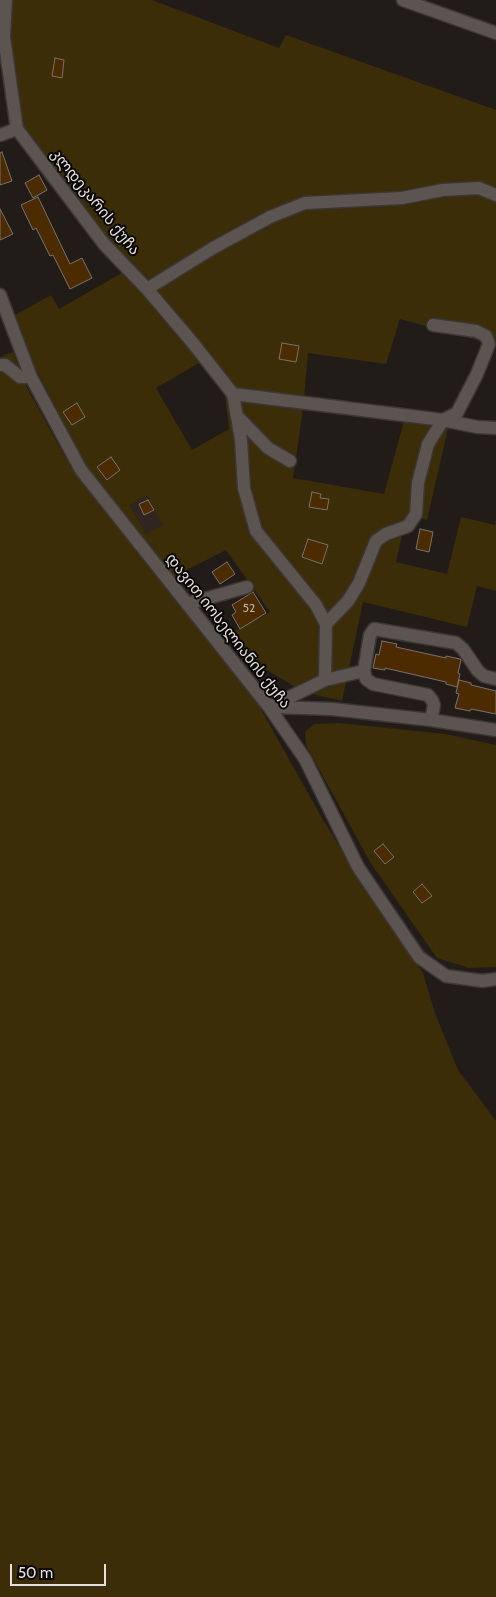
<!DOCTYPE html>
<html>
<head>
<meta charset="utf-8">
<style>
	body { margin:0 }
	#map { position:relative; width:496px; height:1597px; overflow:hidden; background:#221c19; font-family:Cabin,sans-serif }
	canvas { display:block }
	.scale { position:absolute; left:10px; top:1564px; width:96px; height:22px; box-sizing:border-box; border:2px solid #e5e0df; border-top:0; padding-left:6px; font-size:15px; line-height:18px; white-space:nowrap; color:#e5e0df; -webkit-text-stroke:4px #090706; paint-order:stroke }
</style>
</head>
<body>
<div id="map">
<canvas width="496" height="1597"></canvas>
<div class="scale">50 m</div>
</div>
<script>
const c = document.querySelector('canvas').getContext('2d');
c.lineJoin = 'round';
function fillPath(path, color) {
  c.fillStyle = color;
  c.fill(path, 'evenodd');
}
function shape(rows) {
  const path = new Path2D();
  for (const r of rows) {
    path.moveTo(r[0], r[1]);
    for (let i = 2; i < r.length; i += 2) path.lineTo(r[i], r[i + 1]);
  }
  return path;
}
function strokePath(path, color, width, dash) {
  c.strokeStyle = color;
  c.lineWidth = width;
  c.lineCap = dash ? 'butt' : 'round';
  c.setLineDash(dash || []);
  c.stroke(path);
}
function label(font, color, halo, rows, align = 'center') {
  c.font = font + ' Cabin,"Noto Sans Georgian",sans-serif';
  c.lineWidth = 4;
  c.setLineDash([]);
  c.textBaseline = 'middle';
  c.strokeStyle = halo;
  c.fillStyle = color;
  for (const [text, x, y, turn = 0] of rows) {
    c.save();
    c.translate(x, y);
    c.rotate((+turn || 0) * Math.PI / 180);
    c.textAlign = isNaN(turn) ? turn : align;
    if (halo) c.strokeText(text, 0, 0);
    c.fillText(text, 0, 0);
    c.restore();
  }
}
const built = shape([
	[147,496,164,525,146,534,130,505]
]);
const green = shape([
	[13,0,152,0,279,48,286,35,496,110,496,345,400,319,386,364,308,353,303,409,293,478,384,494,404,421,449,424,427,520,407,515,396,562,447,574,461,517,495,525,496,519,496,591,477,586,467,627,363,602,342,701,304,692,250,660,227,635,270,612,226,550,173,577,90,473,31,360,15,315,51,295,59,309,134,266,102,232,22,128,11,36],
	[204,360,225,396,229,429,192,450,156,388],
	[147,496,163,525,146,534,130,505],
	[13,352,26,386,64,455,86,487,214,649,241,678,254,697,322,818,373,901,423,973,435,1013,458,1070,496,1121,496,1597,0,1597,0,357],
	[338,723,446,734,496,745,496,967,469,968,437,958,370,862,306,745,305,732,314,724]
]);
const building = shape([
	[55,58,64,60,62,78,52,76,55,58],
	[2,152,12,181,0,185,0,153,2,152],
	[39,175,47,190,33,198,25,183,39,175],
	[38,197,70,264,82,258,92,278,70,289,53,255,50,256,36,228,33,230,21,205,38,197],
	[0,209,13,234,0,240,0,209],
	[282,343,299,346,296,362,279,359,282,343],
	[77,403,85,417,72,425,63,412,77,403],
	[111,457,120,470,107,480,97,467,111,457],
	[312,492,321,494,320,498,329,499,327,510,309,507,312,492],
	[148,500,154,510,144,515,139,504,148,500],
	[420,529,433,532,429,552,416,549,420,529],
	[308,539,328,545,322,564,302,557,308,539],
	[227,562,235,574,220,584,212,572,227,562],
	[253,592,266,613,240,629,232,615,236,612,232,605,253,592],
	[382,641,397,644,396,647,446,658,446,656,460,659,461,660,458,673,460,674,457,687,446,684,446,682,385,668,385,670,373,668,376,654,379,655,382,641],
	[459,680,471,683,471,685,496,691,496,714,471,709,470,711,455,708,459,694,456,693,459,680],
	[383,844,394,857,385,864,374,851,383,844],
	[422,884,432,896,422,903,413,892,422,884]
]);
const minor = shape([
	[6,0,4,37,17,129,104,244,147,289,192,342,233,394,241,440,244,488,256,531,316,605,326,624],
	[403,0,496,33],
	[0,135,17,129],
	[147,289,213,248,270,217,305,203,402,198,443,190,479,188,496,195],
	[0,295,31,377,81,470,269,707,305,759,358,867,419,957,446,976,483,981,496,979],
	[0,365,5,365,20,377,31,377],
	[233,394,443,420,477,427,496,428],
	[238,417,268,448,290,461],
	[187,604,247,587],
	[325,680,364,671],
	[269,707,325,680,326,624,348,601,359,583,376,541,386,534,408,526,416,514,418,483,428,444,443,420,457,413,477,374,489,344,486,336,476,331,433,325],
	[274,707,332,709,431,720,496,730],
	[431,720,434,705,432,700,428,695,373,684,366,679,364,671,370,635,374,629,456,643,463,649,478,671,484,676,496,679]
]);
const numberNames = [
	["52",249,608]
];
const streetNames = [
	["კლდეკარის ქუჩა",95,202,51],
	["დავით იოსელიანის ქუჩა",228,631,52]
];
fillPath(built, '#302520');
fillPath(green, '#3a2d07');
fillPath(building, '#4c2b00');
strokePath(building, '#78726d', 1);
strokePath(minor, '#3b3735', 15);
strokePath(minor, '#5b5451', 12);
label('12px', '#bfb3a7', null, numberNames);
label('15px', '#e5e0df', '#090706', streetNames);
</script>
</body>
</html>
